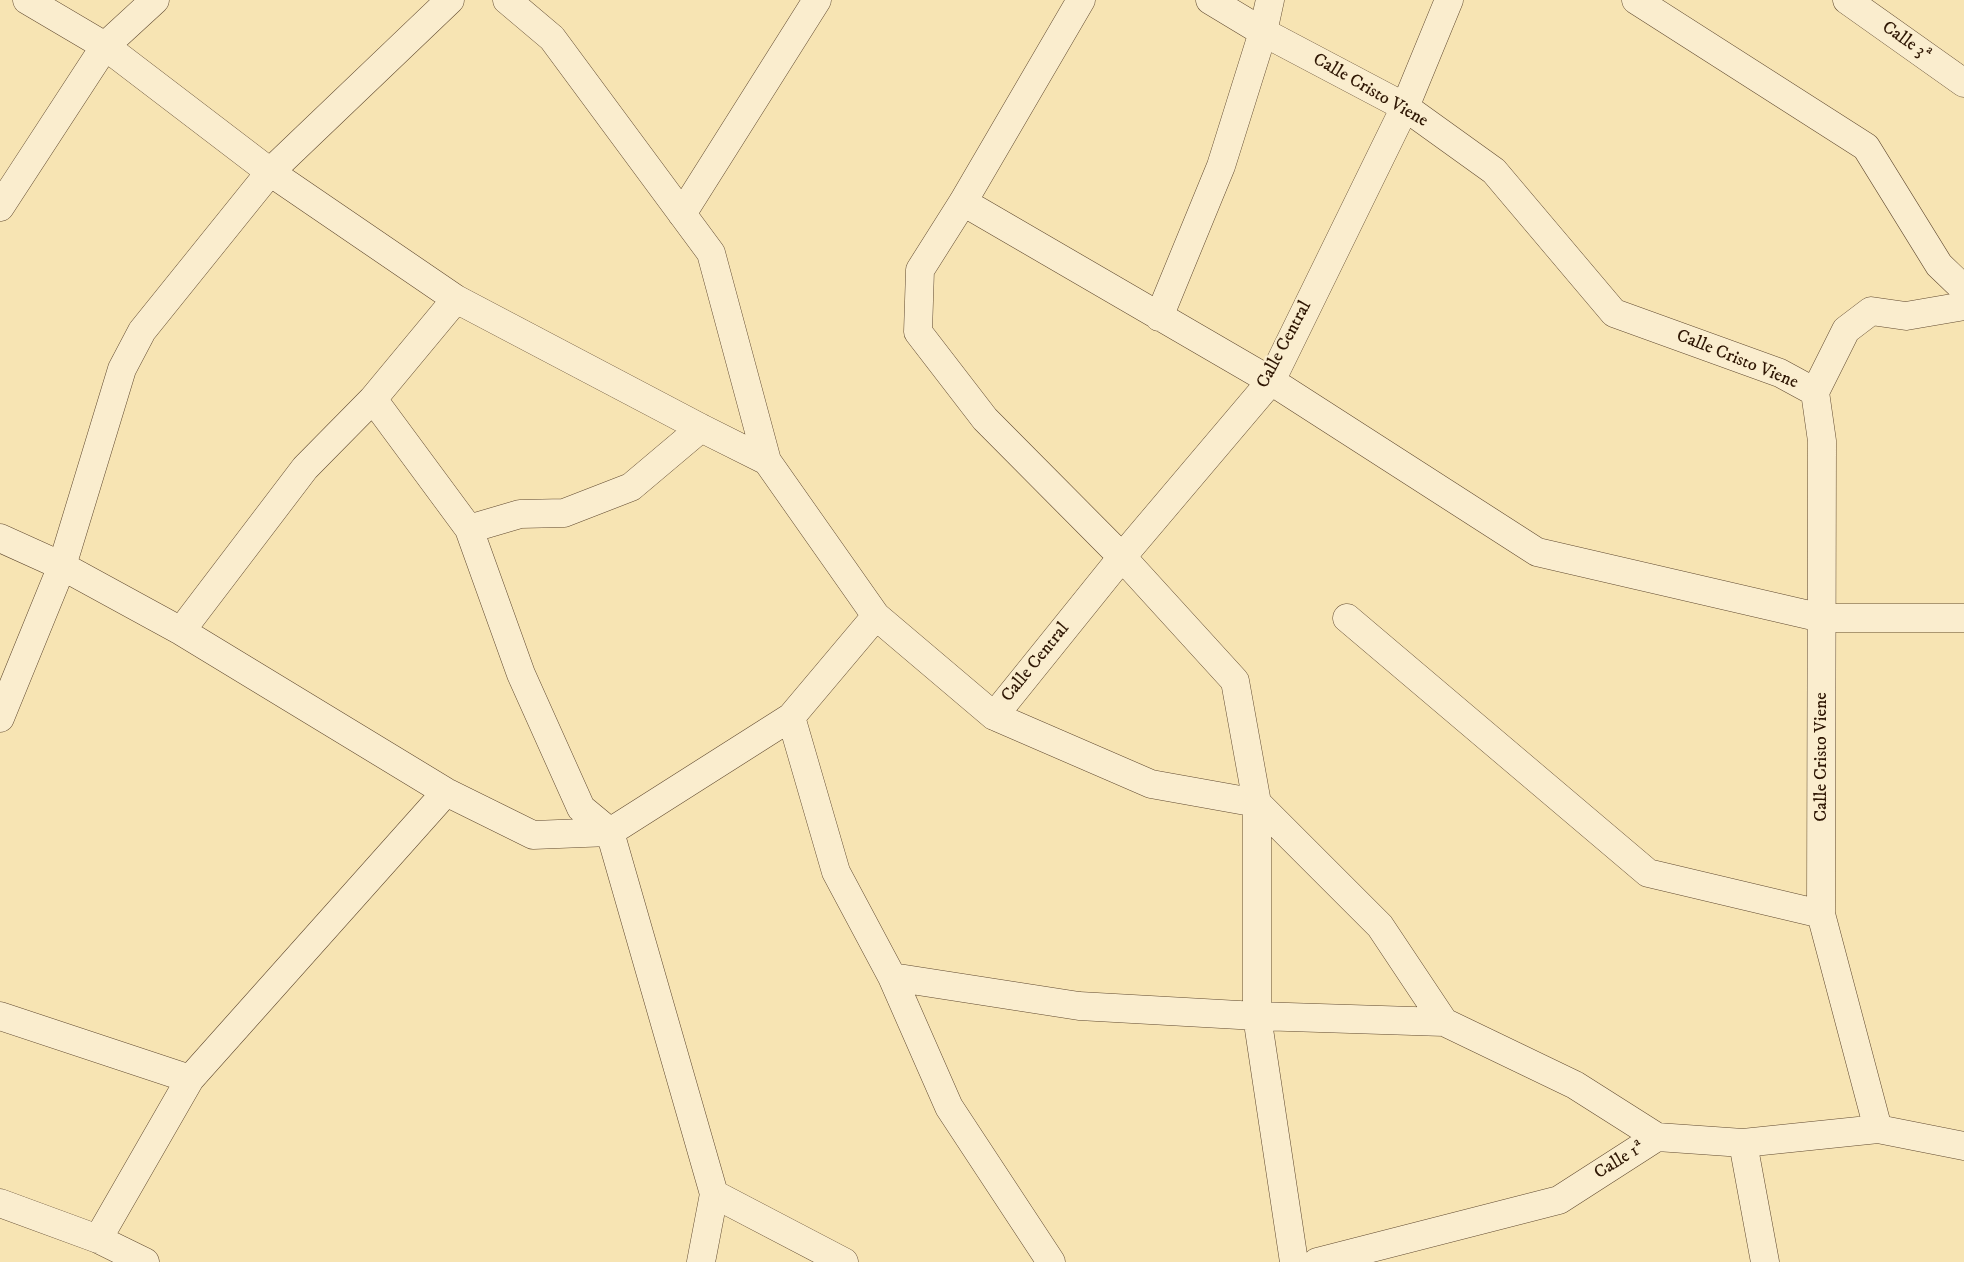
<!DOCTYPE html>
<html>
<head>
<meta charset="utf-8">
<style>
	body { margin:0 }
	canvas { display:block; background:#f7e4b3 }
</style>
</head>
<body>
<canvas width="1964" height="1262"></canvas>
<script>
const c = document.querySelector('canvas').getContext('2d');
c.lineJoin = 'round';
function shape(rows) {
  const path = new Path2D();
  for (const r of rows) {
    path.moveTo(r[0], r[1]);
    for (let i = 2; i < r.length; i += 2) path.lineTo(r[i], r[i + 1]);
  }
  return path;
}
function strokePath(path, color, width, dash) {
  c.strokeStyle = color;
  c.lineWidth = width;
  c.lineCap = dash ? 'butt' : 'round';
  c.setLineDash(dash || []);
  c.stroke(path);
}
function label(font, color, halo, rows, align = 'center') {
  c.font = font + ' "IM FELL DW Pica",serif';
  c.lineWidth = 4.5;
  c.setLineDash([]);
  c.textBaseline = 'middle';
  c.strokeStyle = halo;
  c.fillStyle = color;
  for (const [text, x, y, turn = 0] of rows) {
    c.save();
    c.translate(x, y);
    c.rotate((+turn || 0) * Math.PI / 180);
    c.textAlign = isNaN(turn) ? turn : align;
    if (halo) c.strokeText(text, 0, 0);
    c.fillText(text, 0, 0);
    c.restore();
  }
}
const street = shape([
	[27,0,105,46,270,172,456,299,701,428,767,461],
	[507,0,552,38,711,253,767,461,876,616,994,716,1151,784,1257,803,1380,926,1444,1022,1575,1085,1657,1137],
	[1081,0,963,202,920,270,918,332,985,419,1122,557,1235,681,1257,803,1257,1016,1294,1262],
	[1210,0,1263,32,1405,107,1494,171,1614,313,1780,373,1815,392,1822,441,1821,914,1878,1129],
	[1636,0,1866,147,1939,265,1964,289],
	[1847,0,1964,83],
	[963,202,1271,381,1537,552,1822,618,1964,618],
	[0,207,105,46,155,0],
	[682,214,817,0],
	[1159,317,1221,166,1263,32,1270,0],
	[1815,392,1846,330,1871,311,1906,316,1964,306],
	[373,399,469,529,521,674,581,808,610,832,791,717,876,616],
	[469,529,520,514,564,513,631,487,701,428],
	[0,538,62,566,181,631,446,792,533,835,610,832,714,1194,844,1262],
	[1347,618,1648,873,1821,914],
	[181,631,305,468,373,399,456,299],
	[994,716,1122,557,1271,381,1405,107,1449,0],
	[791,717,836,872,892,977,949,1107,1051,1262],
	[0,718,62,566,122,369,142,331,270,172,450,0],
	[892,977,1079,1006,1257,1016,1444,1022],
	[0,1016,190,1079],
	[1743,1143,1765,1262],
	[0,1203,98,1239,145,1262],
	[98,1239,190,1079,446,792],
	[701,1262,714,1194],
	[1317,1262,1559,1200,1657,1137,1743,1143,1878,1129,1964,1146]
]);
const streetNames = [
	["Calle 3ª",1906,42,35],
	["Calle Cristo Viene",1370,91,30],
	["Calle Central",1285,345,-62],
	["Calle Cristo Viene",1737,360,22],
	["Calle Central",1036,663,-51],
	["Calle Cristo Viene",1822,757,-90],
	["Calle 1ª",1620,1161,-32]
];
strokePath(street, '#614a30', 29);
strokePath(street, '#faedce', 28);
label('18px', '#2f1704', '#faedce', streetNames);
</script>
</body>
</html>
